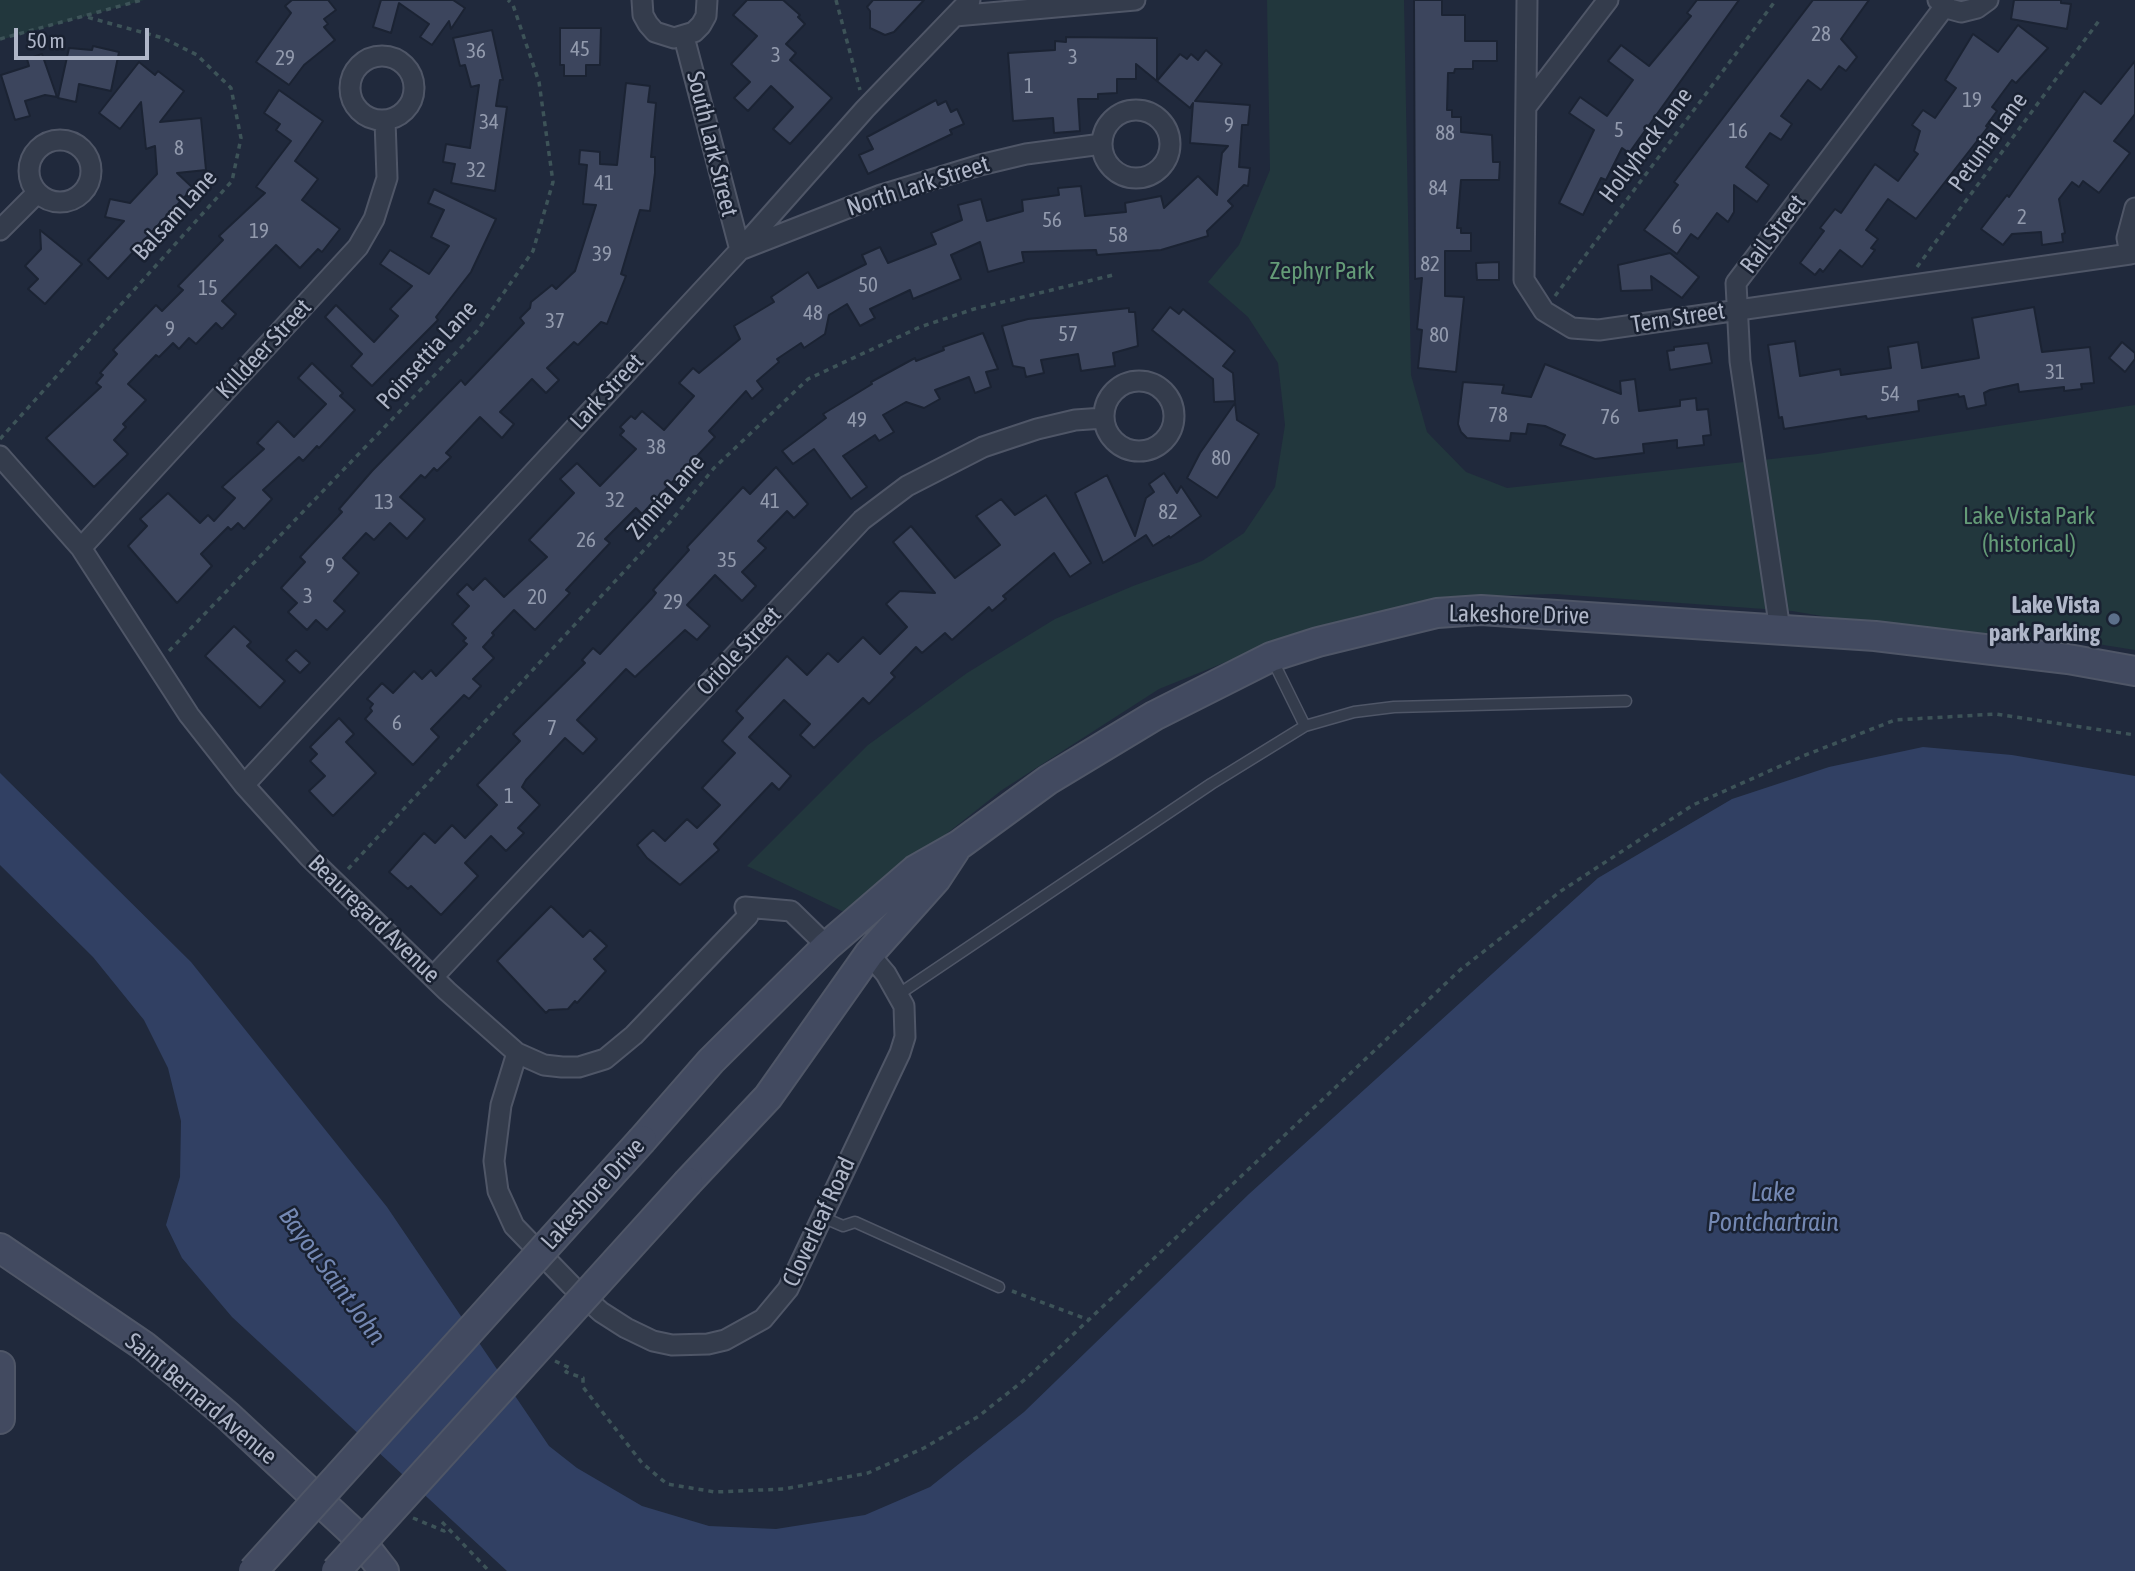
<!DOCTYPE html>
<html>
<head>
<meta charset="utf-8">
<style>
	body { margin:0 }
	#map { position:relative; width:2135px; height:1571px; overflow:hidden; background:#20293c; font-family:"Asap Condensed",sans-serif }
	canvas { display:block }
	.scale { position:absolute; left:14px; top:28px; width:135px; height:32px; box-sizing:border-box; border:4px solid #afb6c8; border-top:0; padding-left:9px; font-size:21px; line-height:24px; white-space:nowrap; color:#afb6c8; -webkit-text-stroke:5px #192131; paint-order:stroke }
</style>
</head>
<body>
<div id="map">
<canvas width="2135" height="1571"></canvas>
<div class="scale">50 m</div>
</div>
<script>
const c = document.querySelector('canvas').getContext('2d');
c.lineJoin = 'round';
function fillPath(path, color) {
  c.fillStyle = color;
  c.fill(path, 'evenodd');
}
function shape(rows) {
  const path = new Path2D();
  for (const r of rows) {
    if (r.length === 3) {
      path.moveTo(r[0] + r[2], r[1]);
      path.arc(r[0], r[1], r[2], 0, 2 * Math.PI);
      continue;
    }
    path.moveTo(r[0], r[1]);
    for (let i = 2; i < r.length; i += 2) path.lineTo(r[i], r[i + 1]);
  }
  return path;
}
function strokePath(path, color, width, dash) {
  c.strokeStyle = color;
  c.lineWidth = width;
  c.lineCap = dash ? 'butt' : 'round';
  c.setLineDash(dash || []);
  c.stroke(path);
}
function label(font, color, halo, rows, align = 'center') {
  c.font = font + ' "Asap Condensed",sans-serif';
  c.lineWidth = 5;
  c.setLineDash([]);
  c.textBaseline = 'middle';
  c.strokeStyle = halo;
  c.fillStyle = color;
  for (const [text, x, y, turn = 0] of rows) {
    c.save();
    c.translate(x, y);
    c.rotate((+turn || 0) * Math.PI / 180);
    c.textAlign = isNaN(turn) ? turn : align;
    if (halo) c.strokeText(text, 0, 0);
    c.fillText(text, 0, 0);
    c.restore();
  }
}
const green = shape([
	[0,0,144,0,0,40],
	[1267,0,1404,0,1411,375,1427,432,1466,472,1507,488,1817,454,2135,405,2135,650,2072,640,1875,625,1792,611,1555,594,1445,597,1268,645,1159,689,1002,790,846,913,747,866,868,745,967,673,1055,619,1133,586,1202,561,1244,533,1275,487,1285,425,1278,363,1248,317,1208,282,1239,245,1270,170]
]);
const water = shape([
	[1923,747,2012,755,2135,776,2135,1571,507,1571,232,1317,182,1258,166,1225,180,1177,181,1121,168,1068,144,1020,93,957,0,865,0,773,191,962,387,1207,549,1446,577,1468,642,1506,709,1526,776,1529,865,1515,930,1487,1024,1412,1249,1194,1598,878,1732,799,1829,767]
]);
const building = shape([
	[292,0,328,0,336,10,324,19,328,24,324,27,335,40,304,65,289,85,256,62,291,13,285,6,292,0],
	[381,0,453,0,465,8,451,29,449,21,432,45,420,37,429,24,399,3,391,33,373,27,381,0],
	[747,0,783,0,800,15,798,17,805,24,786,44,796,53,790,60,832,98,790,144,773,129,793,107,771,86,748,111,734,98,750,82,731,64,757,36,733,15,747,0],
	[873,0,924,0,894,32,885,35,870,28,870,11,867,7,873,0],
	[1414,0,1442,0,1442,15,1465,15,1465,41,1497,41,1497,61,1473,61,1473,69,1455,69,1454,73,1448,73,1447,110,1452,110,1452,117,1461,117,1461,132,1492,135,1493,162,1500,162,1499,180,1461,180,1457,228,1461,228,1461,233,1471,233,1471,251,1445,251,1445,296,1464,297,1456,372,1418,368,1422,330,1417,329,1422,278,1415,279,1414,0],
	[1697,0,1739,0,1629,153,1622,148,1606,180,1601,178,1583,215,1559,203,1594,130,1569,113,1580,97,1607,116,1633,80,1608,61,1621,45,1649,66,1691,16,1687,13,1697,0],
	[1813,0,1869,0,1841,39,1857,57,1846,71,1839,66,1821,90,1808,80,1781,116,1792,124,1781,140,1770,133,1746,167,1769,185,1757,202,1734,185,1734,212,1728,222,1717,213,1698,239,1691,234,1677,254,1644,230,1678,185,1674,182,1813,0],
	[2014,0,2061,0,2061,3,2071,4,2067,29,2011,19,2014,0],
	[2018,25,2048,48,2016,83,2012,80,1992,107,1997,111,1986,126,1988,127,1916,219,1888,199,1866,230,1878,239,1871,248,1875,250,1862,267,1840,250,1823,272,1820,269,1815,275,1800,263,1824,231,1820,228,1835,209,1841,213,1875,164,1898,181,1918,154,1914,151,1920,131,1912,125,1923,110,1935,118,1956,88,1945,80,1973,34,1998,52,2018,25],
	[560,28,601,28,600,65,586,65,586,76,564,76,564,65,560,65,560,28],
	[492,30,503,80,500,80,496,106,507,107,495,191,451,183,455,164,443,162,446,144,470,148,479,85,471,87,465,65,460,66,453,38,492,30],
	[1066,37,1157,38,1157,81,1180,54,1187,59,1191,54,1198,60,1206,50,1222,64,1195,101,1250,105,1248,125,1242,125,1239,167,1250,168,1248,186,1244,185,1228,201,1233,206,1207,231,1208,236,1161,250,1097,255,1096,250,1022,252,1024,262,988,272,980,242,951,255,961,279,913,299,910,290,870,309,875,318,860,326,847,304,829,315,825,334,804,348,801,343,777,359,779,362,757,381,763,389,752,399,746,391,709,431,715,437,642,514,636,508,605,539,610,543,566,590,570,593,535,630,514,610,492,633,494,635,483,647,494,658,473,679,481,686,469,699,464,695,431,729,439,737,413,765,365,719,372,711,370,708,373,704,367,699,382,683,393,693,414,671,422,679,431,670,436,676,467,644,463,641,466,638,452,624,469,606,457,594,467,584,473,590,485,578,504,597,547,557,529,540,574,493,560,479,577,463,600,486,636,449,620,435,624,431,620,427,631,416,635,419,642,411,664,430,694,396,679,383,693,368,699,373,740,339,734,326,774,302,771,297,808,272,818,288,866,264,862,255,880,247,888,263,936,244,931,233,962,220,958,205,981,199,987,221,1023,211,1022,200,1059,195,1058,188,1081,186,1085,216,1126,212,1125,203,1161,196,1164,208,1198,176,1217,195,1222,153,1228,146,1190,143,1193,103,1190,108,1136,64,1136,79,1117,79,1117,93,1098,94,1098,99,1078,99,1080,131,1054,133,1053,118,1013,121,1008,53,1055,50,1055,41,1066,42,1066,37],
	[93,46,119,52,111,91,79,84,76,102,58,98,69,48,92,50,93,46],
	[42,54,57,97,45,95,25,101,30,116,15,120,1,75,29,66,27,59,42,54],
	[2135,61,2135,114,2114,141,2130,153,2099,193,2083,181,2079,187,2072,182,2059,199,2065,233,2062,234,2063,242,2042,245,2041,232,2012,234,2003,245,1981,229,2007,195,2009,197,2084,91,2101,104,2135,61],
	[139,62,155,75,158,71,184,91,160,122,201,118,206,170,177,173,193,188,108,279,88,260,124,221,105,217,110,199,130,203,157,174,155,146,146,149,141,102,120,129,99,113,139,62],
	[626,83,650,86,648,102,656,103,651,157,655,157,655,173,650,211,640,210,621,274,626,276,607,324,601,322,578,345,574,342,547,368,559,380,546,393,532,379,500,412,514,424,502,438,480,417,446,453,451,457,437,471,434,468,425,478,421,475,400,497,425,519,407,539,390,523,374,540,366,533,343,558,359,573,334,601,345,611,327,630,316,620,307,630,288,612,297,603,281,588,305,562,300,557,342,512,339,509,372,471,461,380,465,385,524,323,520,318,530,308,531,302,552,285,556,289,575,271,596,205,583,204,587,165,579,164,580,150,600,152,600,164,617,165,626,83],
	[279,90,323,121,295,161,318,179,302,200,340,229,322,252,318,249,300,268,276,245,222,301,236,314,222,329,216,323,196,344,189,338,179,349,173,343,159,357,156,355,128,384,146,400,123,424,126,427,114,440,128,454,94,487,46,438,101,387,96,383,103,375,100,373,117,354,113,350,156,305,162,311,183,290,178,286,223,240,219,236,265,193,256,187,291,141,276,130,280,124,264,113,279,90],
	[936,100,938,105,946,101,951,112,957,109,964,124,950,130,952,134,868,174,859,155,873,149,867,137,936,100],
	[434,189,496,219,471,272,436,317,438,320,372,386,351,366,362,354,325,317,336,305,374,342,398,316,390,309,412,286,380,264,390,250,429,274,449,246,431,237,444,210,428,203,434,189],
	[40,230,82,264,45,304,28,289,38,279,25,266,41,249,40,230],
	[1670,253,1699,277,1682,298,1651,276,1652,290,1621,291,1618,265,1670,253],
	[1499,262,1499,280,1477,280,1476,263,1499,262],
	[1170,307,1179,314,1183,309,1235,351,1223,366,1233,373,1235,401,1214,402,1213,379,1152,330,1170,307],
	[2034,307,2042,352,2090,347,2094,383,2081,384,2082,389,2064,391,2064,387,2019,392,2018,384,1990,390,1984,393,1986,405,1967,409,1964,396,1959,397,1958,394,1918,401,1919,411,1867,419,1866,416,1784,429,1782,417,1779,418,1768,345,1795,341,1800,376,1840,369,1841,375,1891,368,1888,347,1918,342,1922,368,1979,358,1972,318,2034,307],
	[1129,308,1129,312,1135,312,1138,346,1113,353,1115,366,1081,371,1078,354,1041,360,1044,373,1026,377,1024,368,1013,366,1002,326,1028,319,1129,308],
	[983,333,998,369,986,372,991,387,975,393,969,377,935,390,940,399,924,408,906,402,883,415,894,432,879,441,875,435,843,456,867,487,851,499,814,449,793,464,782,451,826,418,823,414,872,384,871,382,915,358,916,361,944,350,943,347,983,333],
	[2122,342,2135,353,2135,359,2125,372,2109,358,2122,342],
	[1708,343,1712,363,1670,370,1667,351,1674,350,1674,347,1708,343],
	[312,363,343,393,340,396,355,410,319,448,317,446,303,461,299,457,263,490,272,499,244,529,238,523,231,530,228,527,201,554,212,566,177,603,128,546,147,526,140,519,168,493,200,523,208,515,214,521,235,498,222,487,264,449,257,443,278,421,294,437,326,404,298,378,312,363],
	[1545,364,1621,394,1620,381,1635,379,1639,411,1680,406,1680,400,1696,398,1697,410,1708,409,1711,435,1703,436,1704,445,1677,448,1677,440,1643,444,1644,453,1595,459,1560,445,1565,435,1545,426,1528,424,1526,434,1511,433,1510,441,1467,438,1461,432,1458,424,1463,382,1504,385,1502,393,1531,397,1545,364],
	[1235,403,1237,420,1259,434,1217,498,1187,478,1200,453,1235,403],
	[776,467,808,504,794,518,787,511,758,541,766,548,742,572,756,586,742,601,715,575,687,605,710,626,697,640,685,630,635,677,626,669,577,720,597,739,583,754,565,738,526,780,522,787,540,805,518,828,524,833,506,851,491,836,465,863,478,876,441,915,411,886,408,889,389,872,424,833,435,843,452,825,465,838,497,805,477,785,520,741,513,734,585,663,582,660,593,648,600,654,652,598,656,593,653,590,689,550,687,547,743,487,750,494,776,467],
	[1164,473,1177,493,1181,486,1201,516,1170,538,1169,536,1153,546,1146,535,1103,563,1075,493,1107,475,1135,536,1146,498,1154,492,1149,484,1164,473],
	[1046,495,1091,563,1070,577,1054,553,1003,596,1006,599,992,611,989,607,952,640,945,633,922,653,916,647,891,673,895,677,869,704,863,698,814,748,800,735,810,724,784,700,749,737,791,776,779,790,772,783,714,844,719,850,680,885,647,858,637,845,653,830,665,841,687,819,697,828,720,805,702,788,735,753,722,741,743,718,736,711,787,656,807,675,828,653,838,662,863,637,880,654,907,627,886,604,900,591,935,593,893,542,911,526,955,578,1000,545,976,516,1001,499,1015,515,1046,495],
	[234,626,251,642,247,646,285,681,260,708,205,656,234,626],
	[296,650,310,663,300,673,286,660,296,650],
	[339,718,354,734,346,742,376,773,333,816,309,791,325,776,310,761,317,754,310,747,339,718],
	[551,906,583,937,590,930,607,946,594,959,606,971,577,1003,575,1001,568,1009,549,1010,546,1013,497,961,551,906]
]);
const path = shape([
	[836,0,860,90],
	[0,39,142,0],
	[1917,267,2101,18],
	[1555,296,1776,0],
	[0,439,232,181,241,138,231,88,197,55,163,38,83,16],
	[169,651,477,331,533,251,553,182,539,82,513,5,508,0],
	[348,869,671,521,714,468,808,379,920,327,974,309,1113,275],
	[1012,1291,1089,1320],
	[555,1361,570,1368,566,1372,583,1378,583,1387,642,1463,667,1484,715,1492,784,1489,868,1473,924,1448,979,1416,1028,1377,1460,970,1561,891,1693,805,1803,756,1895,720,1996,714,2135,735],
	[413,1518,444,1531,449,1528],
	[442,1522,489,1571]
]);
const lane = shape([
	[1273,661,1305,726],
	[899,994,1211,784,1305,726,1354,712,1394,707,1626,701],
	[822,1217,843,1226,855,1222,999,1287]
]);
const street = shape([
	[642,0,643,15,648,24,655,32,674,38,694,32,701,25,706,16,707,0],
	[1527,0,1524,280,1544,311,1572,328,1599,330,2130,254],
	[1938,0,1950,9,1961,12,1977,8,1988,0],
	[955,16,1135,0],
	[684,37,740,250,881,195,980,165,1026,154,1102,144],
	[382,88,32],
	[1526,107,1608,0],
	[1136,144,34],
	[60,171,31],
	[2135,208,2127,238,2130,254,2135,253],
	[0,230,37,193],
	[1139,416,35],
	[0,456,81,548,189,715,244,785,309,857,447,991,517,1053,544,1065,562,1067,579,1067,605,1059,634,1035,748,916,745,907,791,911,827,946],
	[81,548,358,247,374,219,387,178,385,120],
	[1780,630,1740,361,1736,283,1945,6],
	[244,785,740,250,865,109,970,0],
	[433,977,862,520,907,486,983,447,1037,429,1075,420,1104,418],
	[517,1053,501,1105,494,1161,498,1191,514,1226,571,1285,601,1312,626,1328,653,1341,672,1345,708,1344,725,1340,763,1319,788,1289,900,1053,905,1037,904,1006,886,974,869,954]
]);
const secondary = shape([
	[642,1140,711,1061,827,946,915,870,959,845,1048,780,1154,716,1271,657,1318,642,1437,613,1481,610,1875,636,2068,659,2135,671],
	[688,1182,768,1097,869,954,936,879,955,850],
	[0,1248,144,1346,176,1372,228,1416,356,1535,384,1571],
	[0,1366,0,1419]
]);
const secondaryBridge = shape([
	[253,1571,642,1140],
	[336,1571,688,1182]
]);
const markers = [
	[2114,619,7,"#5c6f8a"]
];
const numberNames = [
	["28",1821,34],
	["45",580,49],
	["36",476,51],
	["3",776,55],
	["3",1073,57],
	["29",285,58],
	["1",1029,86],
	["19",1972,100],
	["34",489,122],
	["9",1229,125],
	["5",1619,130],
	["16",1738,131],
	["88",1445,133],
	["8",179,148],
	["32",476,170],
	["41",604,183],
	["84",1438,188],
	["2",2022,217],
	["56",1052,220],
	["6",1677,227],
	["19",259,231],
	["58",1118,235],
	["39",602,254],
	["82",1430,264],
	["50",868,285],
	["15",208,288],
	["48",813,313],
	["37",555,321],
	["9",170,329],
	["57",1068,334],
	["80",1439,335],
	["31",2055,372],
	["54",1890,394],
	["78",1498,415],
	["76",1610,417],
	["49",857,420],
	["38",656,447],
	["80",1221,458],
	["32",615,500],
	["41",770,501],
	["13",384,502],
	["82",1168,512],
	["26",586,540],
	["35",727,560],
	["9",330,566],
	["3",308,596],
	["20",537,597],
	["29",673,602],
	["6",397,723],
	["7",552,728],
	["1",509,796]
];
const streetNames = [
	["Petunia Lane",1988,142,-54],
	["South Lark Street",712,144,76],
	["Hollyhock Lane",1646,145,-53],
	["North Lark Street",918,186,-18],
	["Balsam Lane",175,215,-48],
	["Rail Street",1773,234,-53],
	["Tern Street",1678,318,-9],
	["Killdeer Street",264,349,-47],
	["Poinsettia Lane",427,355,-48],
	["Lark Street",607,392,-47],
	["Zinnia Lane",666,497,-49],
	["Lakeshore Drive",1519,615,1],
	["Oriole Street",739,651,-47],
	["Beauregard Avenue",374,919,44],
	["Lakeshore Drive",593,1194,-48],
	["Cloverleaf Road",819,1222,-65],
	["Saint Bernard Avenue",201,1399,40]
];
const parkNames = [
	["Zephyr Park",1322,271],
	["Lake Vista Park",2029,516],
	["(historical)",2029,544]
];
const poiNames = [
	["Lake Vista",2100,605],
	["park Parking",2100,633]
];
const waterNames = [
	["Lake",1773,1193],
	["Pontchartrain",1773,1223],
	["Bayou Saint John",332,1276,54]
];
fillPath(green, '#22373d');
fillPath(water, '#314063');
fillPath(building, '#3c455d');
strokePath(building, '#1b2333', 2);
strokePath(lane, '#4f5667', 13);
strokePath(street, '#4f5667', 23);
strokePath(secondary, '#4f5667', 32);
strokePath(path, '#3d5358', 3.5, [5, 5]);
strokePath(lane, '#343c4c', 10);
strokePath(street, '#343c4c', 19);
strokePath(secondary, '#424a60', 28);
strokePath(secondaryBridge, '#4f5667', 32, []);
strokePath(secondaryBridge, '#424a60', 28);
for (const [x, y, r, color] of markers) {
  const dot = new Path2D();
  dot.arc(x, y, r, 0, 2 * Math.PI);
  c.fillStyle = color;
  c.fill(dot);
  strokePath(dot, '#192131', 2.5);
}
label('21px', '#929aad', null, numberNames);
label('24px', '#afb6c8', '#192131', streetNames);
label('24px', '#649b77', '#192131', parkNames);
label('bold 24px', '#afb6c8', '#192131', poiNames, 'right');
label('italic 26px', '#7488b3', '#192131', waterNames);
</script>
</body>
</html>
